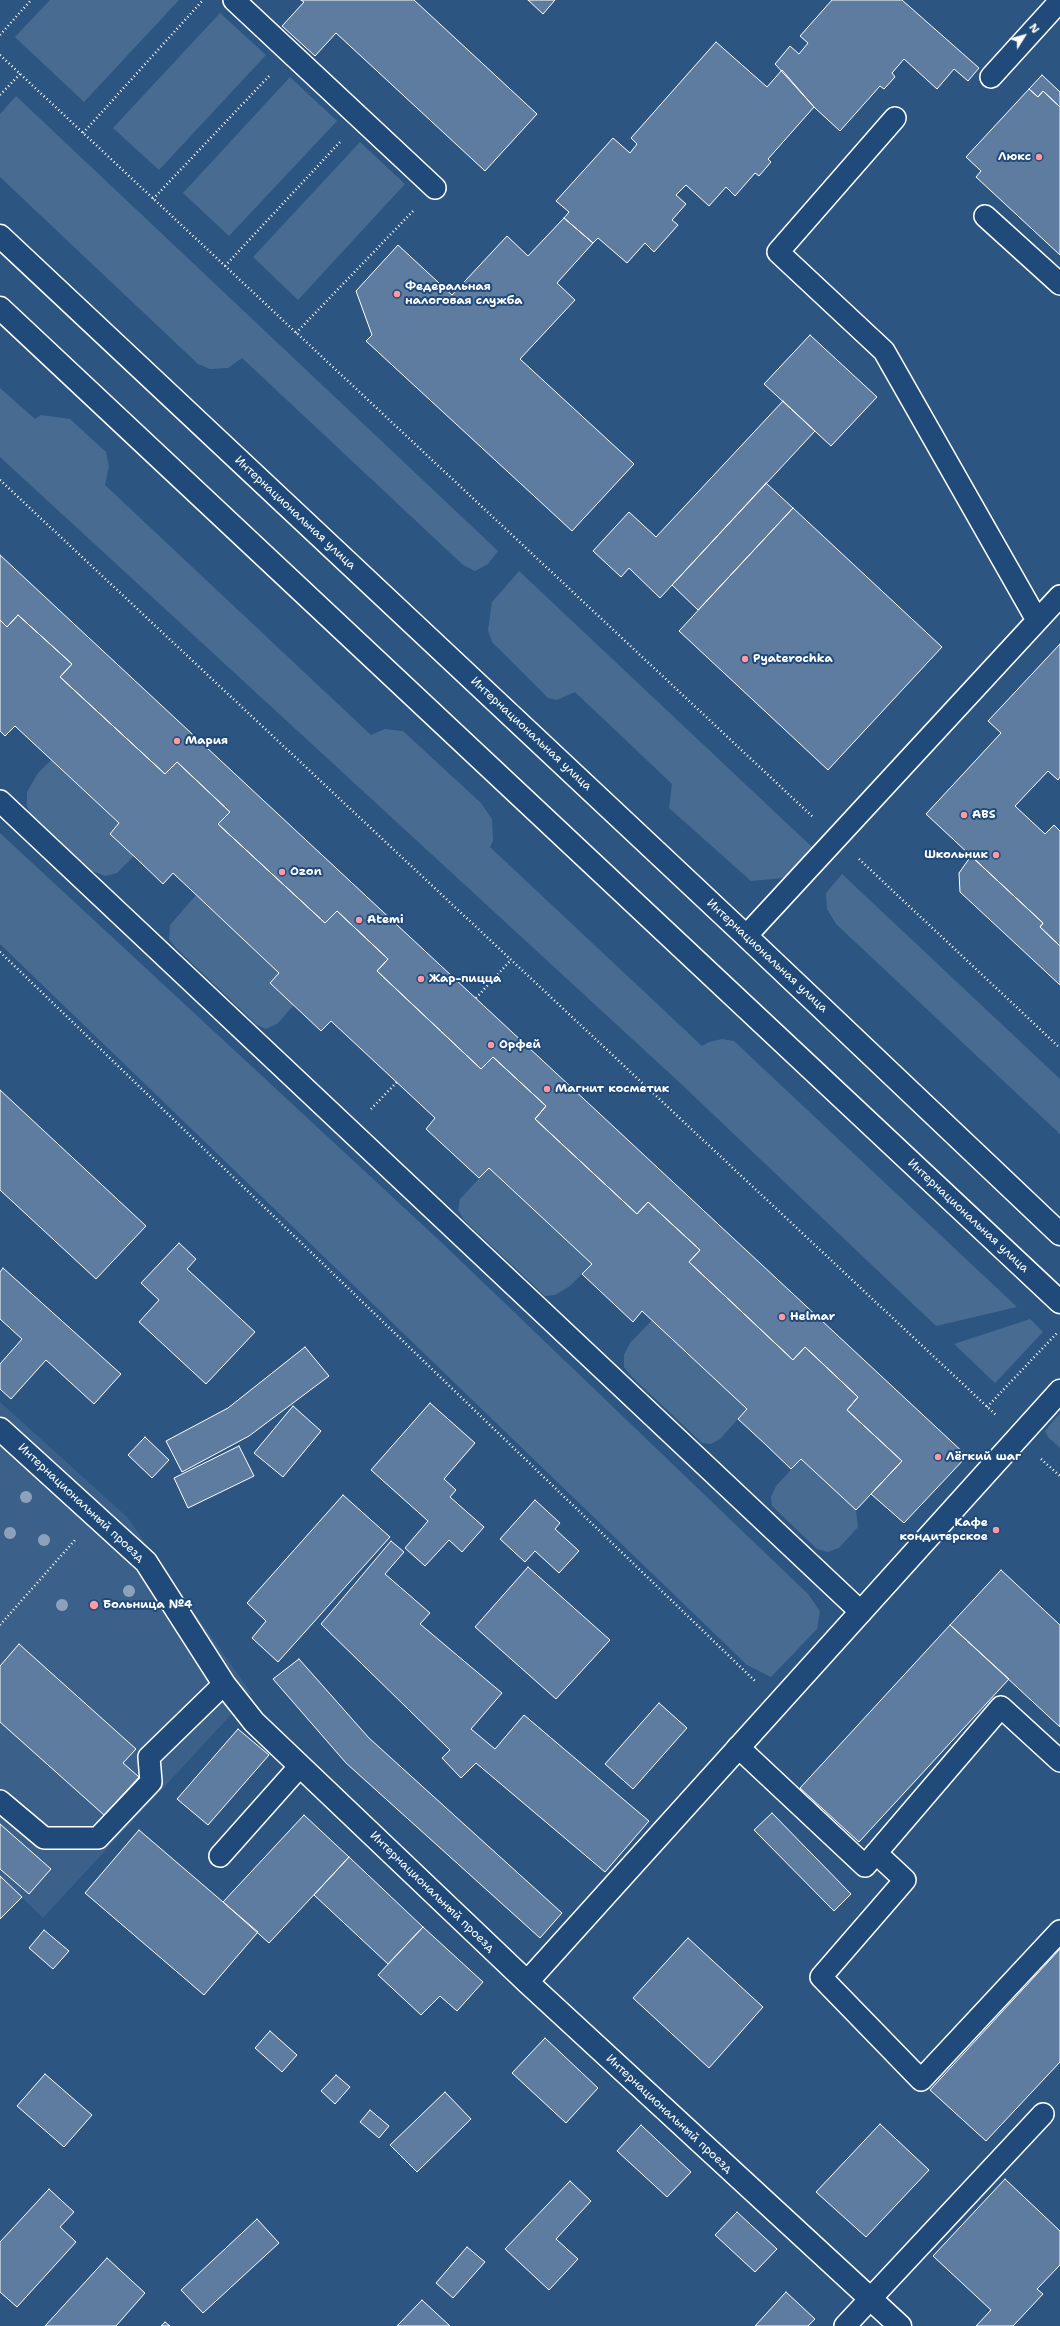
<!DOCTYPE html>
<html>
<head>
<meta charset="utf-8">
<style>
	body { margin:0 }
	#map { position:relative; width:1060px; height:2326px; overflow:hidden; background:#2c5582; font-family:"Shantell Sans",sans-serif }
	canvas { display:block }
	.north { position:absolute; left:1004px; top:16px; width:40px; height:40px; -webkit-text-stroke:3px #1f4a7a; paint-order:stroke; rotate:53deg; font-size:11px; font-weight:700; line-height:16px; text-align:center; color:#fff }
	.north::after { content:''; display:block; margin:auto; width:14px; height:18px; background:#fff; clip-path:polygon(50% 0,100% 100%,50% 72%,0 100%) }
</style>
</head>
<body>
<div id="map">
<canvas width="1060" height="2326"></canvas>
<div class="north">N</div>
</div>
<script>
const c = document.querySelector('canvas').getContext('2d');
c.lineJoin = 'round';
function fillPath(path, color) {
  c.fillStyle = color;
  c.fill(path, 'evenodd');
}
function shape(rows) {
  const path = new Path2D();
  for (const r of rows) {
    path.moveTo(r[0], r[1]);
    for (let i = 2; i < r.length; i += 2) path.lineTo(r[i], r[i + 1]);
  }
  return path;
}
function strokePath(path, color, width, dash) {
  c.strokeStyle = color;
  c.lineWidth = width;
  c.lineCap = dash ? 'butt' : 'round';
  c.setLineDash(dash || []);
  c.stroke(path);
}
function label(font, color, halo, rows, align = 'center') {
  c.font = font + ' "Shantell Sans",sans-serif';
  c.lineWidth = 4;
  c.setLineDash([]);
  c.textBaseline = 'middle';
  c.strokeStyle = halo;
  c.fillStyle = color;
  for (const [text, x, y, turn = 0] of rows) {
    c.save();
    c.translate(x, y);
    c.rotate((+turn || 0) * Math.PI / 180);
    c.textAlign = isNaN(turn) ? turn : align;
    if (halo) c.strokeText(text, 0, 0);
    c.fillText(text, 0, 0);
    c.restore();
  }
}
const built = shape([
	[0,1402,127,1517,251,1693,43,1918,0,1876]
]);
const green = shape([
	[50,0,179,0,84,102,15,37],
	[220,13,266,55,159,170,113,128],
	[290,77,337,121,229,236,183,193],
	[16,96,498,551,488,564,475,571,463,565,242,358,228,368,210,369,198,364,0,177,0,114],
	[360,142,405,184,298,300,253,257],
	[0,388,35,419,41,415,70,419,106,452,109,466,105,485,371,735,385,729,403,731,481,803,492,819,493,841,490,847,702,1046,709,1042,722,1039,734,1041,1017,1307,936,1326,679,1082,0,457],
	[519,571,812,847,784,878,751,881,669,808,672,784,575,692,557,700,548,698,492,642,488,630,492,602],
	[51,760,119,823,110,834,134,856,117,873,105,876,92,871,30,813,27,806,27,792,38,773],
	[0,833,440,1241,808,1594,820,1611,817,1629,771,1677,747,1665,0,944],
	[842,874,1060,1079,1060,1134,836,924,827,909,826,893],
	[196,895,279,973,270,983,294,1005,277,1024,266,1029,257,1025,177,949,169,939,170,925],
	[489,1168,592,1264,570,1286,555,1295,545,1296,464,1220,458,1210,460,1199],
	[1030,1319,1043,1332,995,1383,954,1344],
	[652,1320,747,1409,720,1439,711,1444,702,1443,632,1377,624,1367,624,1355,630,1343],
	[1060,1413,1060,1448,1048,1437,1045,1431],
	[801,1459,856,1510,858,1527,839,1548,828,1552,817,1549,772,1506,771,1497,776,1486]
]);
const building = shape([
	[301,0,414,0,537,114,485,171,336,33,315,56,282,26,304,2,301,0],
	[528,0,555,0,543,14,528,0],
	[832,0,902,0,979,68,968,81,954,69,937,89,904,59,892,73,895,77,884,89,880,86,840,131,814,107,775,64,790,46,799,54,808,43,800,36,832,0],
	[716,42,767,87,782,70,814,107,768,159,771,162,759,176,755,173,735,196,726,187,709,206,686,185,676,195,686,204,672,220,678,225,654,252,645,243,627,263,598,238,593,243,564,218,569,212,556,201,613,138,630,153,637,144,631,138,716,42],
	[1042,75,1060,92,1060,107,1043,91,1038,97,1029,89,1042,75],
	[1029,89,1038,97,1043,91,1060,107,1060,255,976,177,981,171,966,157,1029,89],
	[564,218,593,243,557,283,575,300,520,359,634,464,572,531,366,341,372,335,356,291,398,245,452,295,507,236,528,256,564,218],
	[810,335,877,397,831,446,764,384,810,335],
	[783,401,815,431,660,598,629,568,621,577,593,551,629,512,656,537,783,401],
	[766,483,793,508,698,610,672,585,766,483],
	[793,508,942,647,828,770,679,631,793,508],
	[0,555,967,1456,904,1523,871,1494,902,1461,847,1410,858,1397,805,1347,793,1360,689,1262,700,1250,648,1202,637,1214,535,1119,546,1106,493,1057,481,1069,377,971,388,959,337,911,325,923,218,824,230,812,177,762,165,774,60,677,72,664,18,615,7,627,0,620,0,555],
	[18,615,72,664,60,677,165,774,177,762,230,812,218,824,325,923,337,911,388,959,377,971,481,1069,493,1057,546,1106,535,1119,637,1214,648,1202,700,1250,689,1262,793,1360,805,1347,858,1397,847,1410,902,1461,856,1510,801,1459,791,1469,765,1444,738,1419,747,1409,642,1311,633,1322,582,1274,592,1264,489,1168,479,1178,426,1129,435,1118,331,1021,321,1031,270,983,279,973,173,873,163,884,137,859,110,834,119,823,15,726,5,736,0,731,0,620,7,627,18,615],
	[1060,644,1060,777,1058,780,1048,771,1015,806,1045,834,1054,825,1060,831,1060,946,1040,927,1043,923,926,814,1001,733,988,721,1060,644],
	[971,856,1043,923,1040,927,1060,946,1060,985,960,892,959,873,971,856],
	[0,1090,146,1226,96,1279,0,1190,0,1090],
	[179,1243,196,1259,187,1269,255,1332,206,1384,139,1322,159,1300,141,1283,179,1243],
	[3,1268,121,1374,94,1404,46,1360,11,1399,0,1389,0,1364,22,1339,0,1319,0,1272,3,1268],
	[305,1347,329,1376,249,1436,182,1472,166,1441,228,1408,305,1347],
	[430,1403,475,1443,444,1479,456,1490,450,1497,484,1527,462,1552,449,1540,425,1566,405,1548,428,1521,371,1470,430,1403],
	[293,1406,321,1431,283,1477,254,1453,293,1406],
	[145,1437,169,1460,152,1478,128,1455,145,1437],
	[239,1446,254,1476,188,1508,174,1478,239,1446],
	[343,1495,390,1537,278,1662,252,1638,266,1621,247,1603,343,1495],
	[535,1500,560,1523,555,1529,579,1551,559,1573,535,1551,525,1562,500,1539,535,1500],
	[391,1541,404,1552,385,1574,430,1613,420,1624,502,1693,471,1729,495,1749,524,1715,649,1821,605,1872,476,1763,461,1778,442,1758,450,1750,321,1624,391,1541],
	[528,1567,610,1640,556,1699,475,1627,528,1567],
	[1001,1570,1060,1625,1060,1727,950,1625,1001,1570],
	[950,1625,1009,1679,859,1842,800,1788,950,1625],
	[19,1644,136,1749,123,1763,139,1777,104,1815,0,1722,0,1666,19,1644],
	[299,1659,369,1738,562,1913,540,1938,346,1763,273,1679,299,1659],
	[659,1703,687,1728,633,1789,605,1764,659,1703],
	[238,1729,269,1755,208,1825,177,1799,238,1729],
	[772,1813,851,1894,834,1911,754,1830,772,1813],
	[304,1815,349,1857,269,1943,223,1902,304,1815],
	[0,1824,51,1869,29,1894,0,1869,0,1824],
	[139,1830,258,1932,204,1995,85,1893,139,1830],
	[349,1857,423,1927,388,1964,314,1895,349,1857],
	[0,1876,22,1897,0,1919,0,1876],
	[423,1927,483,1982,457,2011,440,1996,421,2015,378,1975,423,1927],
	[44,1930,69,1951,53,1969,29,1948,44,1930],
	[688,1938,763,2007,709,2068,633,1998,688,1938],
	[1060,1949,1060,2062,986,2141,930,2090,1060,1949],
	[270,2031,297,2055,282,2072,255,2048,270,2031],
	[545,2038,598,2088,566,2123,512,2073,545,2038],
	[45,2074,92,2115,64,2147,17,2106,45,2074],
	[336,2075,350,2087,335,2104,321,2091,336,2075],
	[445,2092,471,2119,417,2172,390,2145,445,2092],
	[370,2110,389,2126,379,2138,360,2122,370,2110],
	[880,2124,929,2170,866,2237,816,2192,880,2124],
	[641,2125,691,2172,667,2197,617,2151,641,2125],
	[1005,2179,1060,2231,1060,2265,1037,2289,1043,2294,1013,2326,976,2326,991,2310,933,2256,1005,2179],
	[570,2181,591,2201,556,2239,578,2259,549,2290,505,2249,570,2181],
	[49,2189,74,2212,60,2227,76,2242,17,2307,0,2292,0,2242,49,2189],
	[737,2212,777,2249,755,2272,715,2235,737,2212],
	[257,2219,279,2243,203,2313,181,2290,257,2219],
	[467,2247,485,2262,453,2298,436,2283,467,2247],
	[107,2258,145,2293,116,2326,45,2326,107,2258],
	[786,2292,815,2319,808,2326,755,2326,786,2292],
	[422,2300,450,2326,397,2326,422,2300],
	[165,2322,170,2326,161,2326,165,2322]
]);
const path = shape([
	[0,35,31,0],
	[0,55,814,818],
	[0,95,20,74],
	[83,133,203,0],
	[153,199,270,75],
	[225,266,340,142],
	[296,333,414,210],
	[0,480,996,1415],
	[859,859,1060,1048],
	[0,952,756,1682],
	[476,998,511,960],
	[371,1109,397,1082],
	[987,1407,1057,1333],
	[1041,1459,1060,1476],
	[0,1625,75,1540]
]);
const service = shape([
	[234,0,435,188],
	[991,77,1060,1],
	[895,118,778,252,884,351,1037,620],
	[985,216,1060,284],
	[0,801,861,1612],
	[746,936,1060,596],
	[738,1747,865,1866,1001,1707,1060,1761],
	[0,1801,44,1838,98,1838,151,1782,149,1757,224,1684],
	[876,1853,905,1880,821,1977,921,2080,1060,1931],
	[220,1856,300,1766],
	[845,2326,1043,2114]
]);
const minor = shape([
	[0,1429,146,1562,224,1684,254,1722,527,1982,900,2326],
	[527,1982,1060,1391]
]);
const secondary = shape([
	[0,236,746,936,1060,1234],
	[0,308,1060,1302]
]);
const trees = [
	[26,1497],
	[10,1533],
	[44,1540],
	[129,1591],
	[62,1605]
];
const markers = [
	[1039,157,4,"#ff9aa2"],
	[397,294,4,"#ff9aa2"],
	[745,659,4,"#ff9aa2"],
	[177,741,4,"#ff9aa2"],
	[964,815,4,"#ff9aa2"],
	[996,855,4,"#ff9aa2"],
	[282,872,4,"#ff9aa2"],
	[359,920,4,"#ff9aa2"],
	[421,979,4,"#ff9aa2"],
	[491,1045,4,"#ff9aa2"],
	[547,1089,4,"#ff9aa2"],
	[782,1317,4,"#ff9aa2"],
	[938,1457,4,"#ff9aa2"],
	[996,1530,4,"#ff9aa2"],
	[94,1605,5,"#ff9aa2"]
];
const poiNames = [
	["Люкс",1031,157,"right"],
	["Федеральная",405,287],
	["налоговая служба",405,301],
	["Pyaterochka",753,659],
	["Мария",185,741],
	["ABS",972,815],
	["Школьник",988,855,"right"],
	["Ozon",290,872],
	["Atemi",367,920],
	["Жар-пицца",429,979],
	["Орфей",499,1045],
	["Магнит косметик",555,1089],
	["Helmar",790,1317],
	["Лёгкий шаг",946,1457],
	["Кафе",988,1523,"right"],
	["кондитерское",988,1537,"right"],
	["Больница №4",103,1605]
];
const streetNames = [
	["Интернациональная улица",295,513,43],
	["Интернациональная улица",531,734,43],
	["Интернациональная улица",767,956,43],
	["Интернациональная улица",968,1216,43],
	["Интернациональный проезд",81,1503,43],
	["Интернациональный проезд",432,1892,44],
	["Интернациональный проезд",669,2114,43]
];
fillPath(built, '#3b618b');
fillPath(green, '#486b92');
fillPath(building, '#5e7c9f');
strokePath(building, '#fff', 1);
strokePath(service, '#fff', 24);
strokePath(minor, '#fff', 25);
strokePath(secondary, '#fff', 25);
strokePath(path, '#fff', 2.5, [1, 3]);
strokePath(service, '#1f4a7a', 21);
strokePath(minor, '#1f4a7a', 22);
strokePath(secondary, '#1f4a7a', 22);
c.fillStyle = '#8ca2bb';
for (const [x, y] of trees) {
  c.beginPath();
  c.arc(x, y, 6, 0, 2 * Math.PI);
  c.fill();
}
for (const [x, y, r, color] of markers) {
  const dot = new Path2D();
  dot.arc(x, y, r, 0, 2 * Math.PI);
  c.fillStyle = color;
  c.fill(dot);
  strokePath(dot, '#1f4a7a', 1.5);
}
label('bold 12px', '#fff', '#1f4a7a', poiNames, 'left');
label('12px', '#fff', '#1f4a7a', streetNames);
</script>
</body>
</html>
